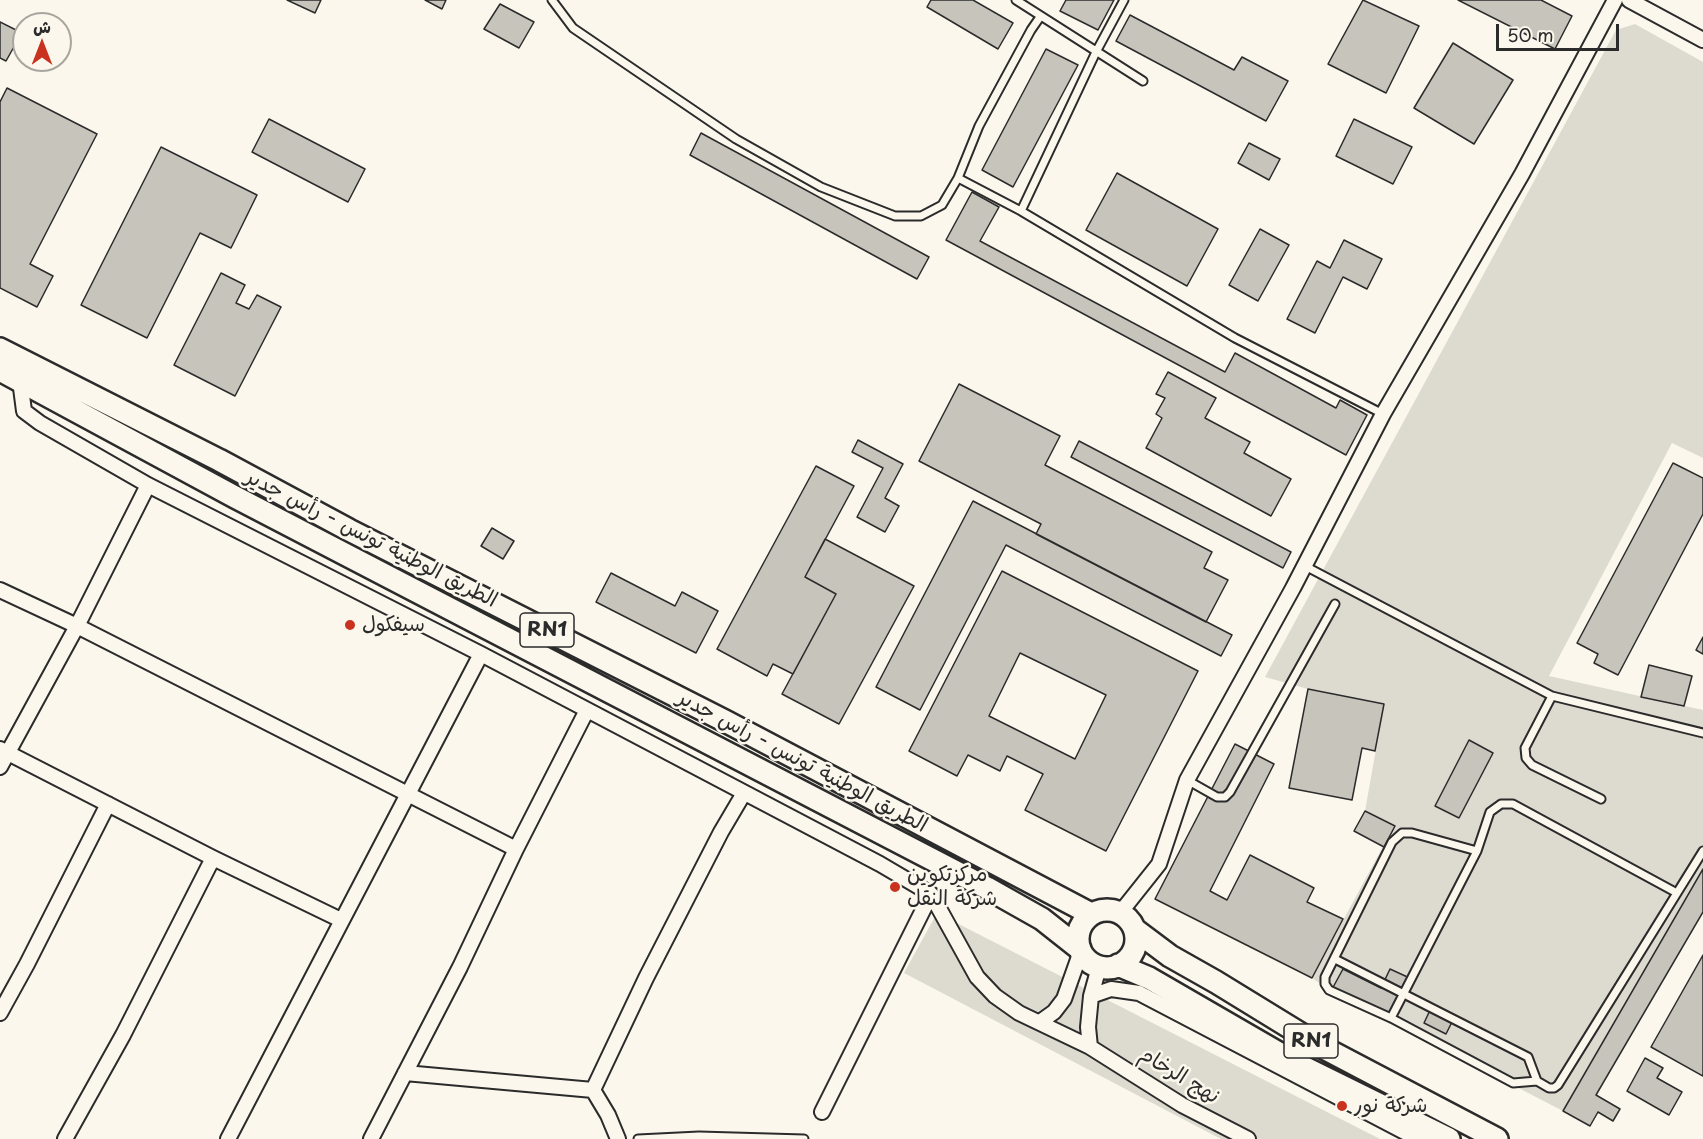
<!DOCTYPE html>
<html>
<head>
<meta charset="utf-8">
<style>
	body { margin:0 }
	#map { position:relative; width:1703px; height:1139px; overflow:hidden; background:#fbf7ec; font-family:"Playpen Sans","Playpen Sans Arabic",sans-serif }
	canvas { display:block }
	.north { position:absolute; left:12px; top:12px; width:60px; height:60px; box-sizing:border-box; background:#fbf7ec; border:2px solid #a8a59f; border-radius:50%; rotate:0deg; font-size:16px; font-weight:700; line-height:24px; text-align:center; color:#2b2b2b }
	.north::after { content:''; display:block; margin:auto; width:21px; height:27px; background:#c8321e; clip-path:polygon(50% 0,100% 100%,50% 72%,0 100%) }
	.scale { position:absolute; left:1496px; top:24px; width:123px; height:27px; box-sizing:border-box; border:3px solid #2b2b2b; border-top:0; padding-left:8px; font-size:18px; line-height:21px; white-space:nowrap; color:#2b2b2b; -webkit-text-stroke:4px #fbf7ec; paint-order:stroke }
</style>
</head>
<body>
<div id="map">
<canvas width="1703" height="1139"></canvas>
<div class="north">ش</div>
<div class="scale">50 m</div>
</div>
<script>
const c = document.querySelector('canvas').getContext('2d');
c.lineJoin = 'round';
function fillPath(path, color) {
  c.fillStyle = color;
  c.fill(path, 'evenodd');
}
function shape(rows) {
  const path = new Path2D();
  for (const r of rows) {
    if (r.length === 3) {
      path.moveTo(r[0] + r[2], r[1]);
      path.arc(r[0], r[1], r[2], 0, 2 * Math.PI);
      continue;
    }
    path.moveTo(r[0], r[1]);
    for (let i = 2; i < r.length; i += 2) path.lineTo(r[i], r[i + 1]);
  }
  return path;
}
function strokePath(path, color, width, dash) {
  c.strokeStyle = color;
  c.lineWidth = width;
  c.lineCap = dash ? 'butt' : 'round';
  c.setLineDash(dash || []);
  c.stroke(path);
}
function label(font, color, halo, rows, align = 'center') {
  c.font = font + ' "Playpen Sans","Playpen Sans Arabic",sans-serif';
  c.lineWidth = 5;
  c.setLineDash([]);
  c.textBaseline = 'middle';
  c.strokeStyle = halo;
  c.fillStyle = color;
  for (const [text, x, y, turn = 0] of rows) {
    c.save();
    c.translate(x, y);
    c.rotate((+turn || 0) * Math.PI / 180);
    c.textAlign = isNaN(turn) ? turn : align;
    if (halo) c.strokeText(text, 0, 0);
    c.fillText(text, 0, 0);
    c.restore();
  }
}
const green = shape([
	[1635,24,1703,62,1703,458,1672,443,1549,676,1703,710,1703,869,1563,1111,1331,991,1312,978,1394,826,1365,811,1384,704,1308,689,1265,677,1616,30],
	[937,913,1380,1139,1221,1139,904,973]
]);
const building = shape([
	[287,0,321,0,315,13,287,0],
	[425,0,446,0,442,9,425,0],
	[931,0,973,0,1013,23,998,49,927,7,931,0],
	[1066,0,1114,0,1098,30,1060,11,1066,0],
	[1363,0,1419,26,1386,93,1328,64,1363,0],
	[1458,0,1541,0,1572,16,1555,49,1458,0],
	[500,4,534,22,519,48,484,29,500,4],
	[1130,15,1234,70,1242,57,1288,81,1266,121,1116,41,1130,15],
	[0,22,24,34,24,50,15,45,6,61,0,58,0,22],
	[1453,43,1513,80,1474,144,1414,108,1453,43],
	[1046,49,1078,65,1013,187,982,170,1046,49],
	[7,88,97,134,30,264,53,276,37,307,0,288,0,102,7,88],
	[269,119,365,169,348,202,252,152,269,119],
	[1354,119,1412,147,1393,184,1336,156,1354,119],
	[701,133,929,257,917,279,690,155,701,133],
	[1249,143,1280,159,1269,180,1238,163,1249,143],
	[161,147,257,195,231,248,200,233,147,338,81,305,161,147],
	[1117,173,1218,229,1187,286,1086,230,1117,173],
	[972,192,999,207,980,241,1225,372,1235,353,1336,408,1340,400,1367,415,1346,455,946,240,972,192],
	[1260,229,1289,245,1258,301,1229,285,1260,229],
	[1344,240,1382,259,1367,289,1343,277,1315,333,1287,319,1317,261,1330,268,1344,240],
	[221,273,245,285,236,303,249,309,257,295,281,307,235,396,174,365,221,273],
	[1168,372,1216,398,1205,418,1250,442,1244,453,1291,479,1271,516,1146,448,1162,418,1156,414,1165,398,1156,394,1168,372],
	[959,384,1060,436,1045,465,1212,552,1204,568,1228,580,1206,622,1036,534,1041,524,919,461,959,384],
	[858,440,903,464,885,498,899,506,885,532,857,517,883,468,852,452,858,440],
	[1079,441,1291,552,1283,568,1071,457,1079,441],
	[1673,463,1703,478,1703,514,1618,675,1594,663,1598,654,1577,643,1673,463],
	[816,466,854,486,805,577,836,594,793,674,773,664,767,676,717,649,816,466],
	[973,501,1232,635,1221,656,1006,545,920,710,876,687,973,501],
	[492,528,514,541,503,559,481,546,492,528],
	[825,539,914,586,839,724,782,694,836,594,805,577,825,539],
	[1002,571,1198,671,1106,851,1025,810,1043,774,1007,756,1000,771,968,755,957,776,909,751,1002,571],
	[1020,653,1106,695,1075,759,989,716,1020,653],
	[611,573,675,606,682,592,718,611,696,653,596,602,611,573],
	[1703,637,1703,654,1696,650,1703,637],
	[1649,665,1692,676,1684,706,1641,697,1649,665],
	[1308,689,1384,704,1375,751,1362,748,1352,800,1289,788,1308,689],
	[1469,740,1493,753,1459,818,1435,806,1469,740],
	[1235,744,1274,764,1210,891,1227,900,1250,855,1314,888,1307,902,1343,919,1312,978,1155,899,1235,744],
	[1365,811,1395,826,1384,847,1354,831,1365,811],
	[1703,869,1703,912,1596,1095,1620,1109,1613,1121,1598,1112,1590,1126,1563,1111,1703,869],
	[1703,955,1703,1076,1651,1047,1703,955],
	[1343,969,1381,988,1390,969,1414,980,1392,1022,1331,991,1343,969],
	[1432,1006,1455,1016,1446,1034,1424,1023,1432,1006],
	[1645,1058,1663,1068,1657,1078,1682,1092,1669,1115,1627,1091,1645,1058]
]);
const service = shape([
	[552,0,573,28,736,139,821,187,895,216,921,216,942,205,958,178,979,126,1031,30,1040,17],
	[1016,0,1143,81],
	[958,178,1021,211,1235,338,1383,414],
	[1021,211,1096,52,1124,0],
	[1305,566,1552,696,1525,748,1526,758,1532,765,1601,799],
	[1552,696,1703,733],
	[1187,780,1217,797,1225,797,1230,792,1335,604],
	[1477,851,1412,833,1402,833,1392,842,1325,977,1325,984,1329,990,1391,1018,1513,1083,1537,1081,1549,1088,1554,1088,1558,1085,1703,851],
	[1335,959,1528,1057,1537,1081],
	[1391,1018,1477,851,1490,812,1501,804,1513,804,1677,893],
	[638,1139,699,1136,804,1139]
]);
const minor = shape([
	[1629,0,1703,40],
	[20,380,24,411,40,423,148,485,481,654,880,864,931,894,977,977,995,996,1019,1013,1090,1047,1182,1105,1248,1139],
	[0,590,77,626,516,849],
	[0,749,213,858,341,920],
	[0,767,77,626,148,485],
	[1120,913,1159,864,1187,780,1293,588,1383,414,1522,174,1615,0],
	[1091,996,1111,989,1139,993,1418,1139],
	[0,1013,27,964,108,804],
	[1040,1022,1054,1012,1064,999,1081,951],
	[1090,1047,1088,1027,1091,996,1099,967],
	[405,1073,593,1090],
	[593,1090,646,978,721,832,744,793],
	[593,1090,608,1115,618,1139],
	[822,1112,931,894],
	[65,1139,123,1035,213,858],
	[228,1139,481,654],
	[371,1139,460,967,516,849,587,710]
]);
const primary = shape([
	[0,349,219,460,349,530,725,721,1091,914],
	[0,370,235,497,987,888,1042,919,1080,949],
	[1107,939,29],
	[1134,929,1170,956,1216,982,1322,1047,1497,1139],
	[1118,965,1149,978,1301,1066,1449,1139]
]);
const markers = [
	[350,625,6,"#c8321e"],
	[895,887,6,"#c8321e"],
	[1342,1106,6,"#c8321e"]
];
const shields = [
	[547,630,54],
	[1311,1041,54]
];
const shieldNames = [
	["RN1",547,630],
	["RN1",1311,1041]
];
const streetNames = [
	["الطريق الوطنية تونس - رأس جدير",371,539,27],
	["الطريق الوطنية تونس - رأس جدير",802,762,28],
	["نهج الرخام",1179,1076,31]
];
const poiNames = [
	["سيفكول",362,625],
	["مركزتكوين",907,875],
	["شركة النقل",907,899],
	["شركة نور",1354,1106]
];
fillPath(green, '#dddad0');
fillPath(building, '#c7c4bc');
strokePath(building, '#2b2b2b', 1.5);
strokePath(service, '#2b2b2b', 11);
strokePath(minor, '#2b2b2b', 18);
strokePath(primary, '#2b2b2b', 26);
strokePath(service, '#fbf7ec', 7);
strokePath(minor, '#fbf7ec', 14);
strokePath(primary, '#fbf7ec', 21);
for (const [x, y, r, color] of markers) {
  const dot = new Path2D();
  dot.arc(x, y, r, 0, 2 * Math.PI);
  c.fillStyle = color;
  c.fill(dot);
  strokePath(dot, '#fbf7ec', 2);
}
for (const [x, y, w] of shields) {
  const box = new Path2D();
  box.roundRect(x - w / 2, y - 17, w, 34, 4.5);
  c.fillStyle = '#fbf7ec';
  c.fill(box);
  strokePath(box, '#2b2b2b', 1.5);
}
label('bold 20px', '#2b2b2b', null, shieldNames);
label('21px', '#2b2b2b', '#fbf7ec', streetNames);
label('21px', '#2b2b2b', '#fbf7ec', poiNames, 'left');
</script>
</body>
</html>
